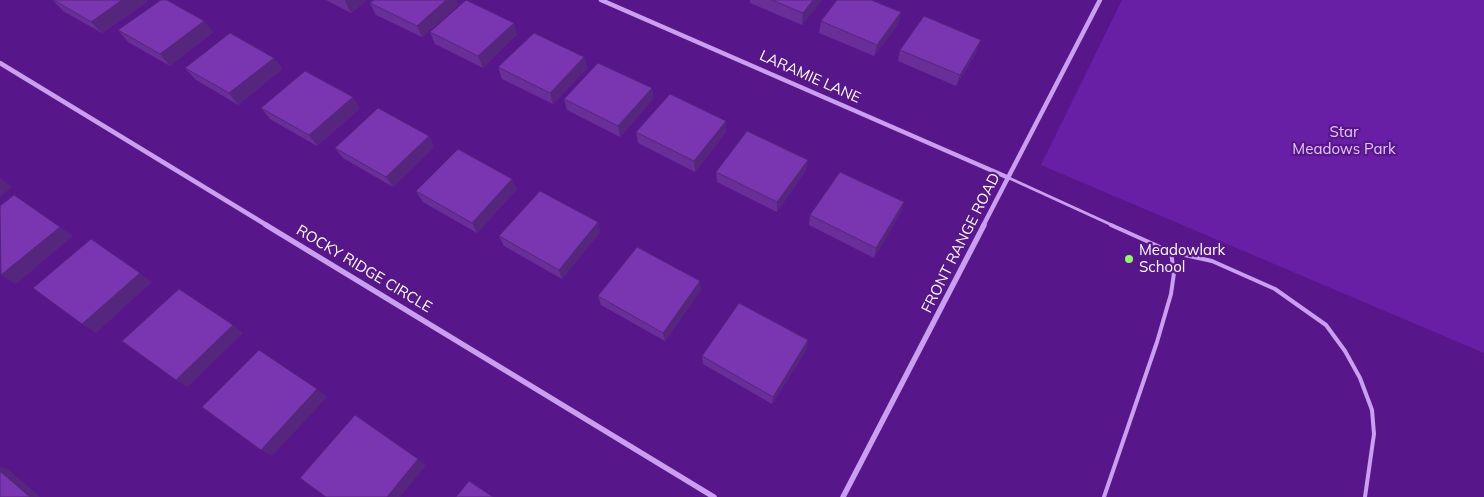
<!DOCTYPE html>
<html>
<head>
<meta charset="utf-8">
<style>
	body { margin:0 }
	canvas { display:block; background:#58168b }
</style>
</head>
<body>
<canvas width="1484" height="497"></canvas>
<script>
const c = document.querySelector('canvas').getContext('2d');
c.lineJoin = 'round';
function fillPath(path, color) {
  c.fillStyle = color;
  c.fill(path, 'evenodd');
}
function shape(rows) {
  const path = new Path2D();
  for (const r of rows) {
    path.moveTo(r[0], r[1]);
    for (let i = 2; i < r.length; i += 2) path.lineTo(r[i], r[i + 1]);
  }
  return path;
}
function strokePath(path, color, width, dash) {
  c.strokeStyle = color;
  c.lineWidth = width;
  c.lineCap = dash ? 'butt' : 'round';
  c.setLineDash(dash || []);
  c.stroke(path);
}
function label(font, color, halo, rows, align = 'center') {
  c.font = font + ' Mulish,sans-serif';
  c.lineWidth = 4.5;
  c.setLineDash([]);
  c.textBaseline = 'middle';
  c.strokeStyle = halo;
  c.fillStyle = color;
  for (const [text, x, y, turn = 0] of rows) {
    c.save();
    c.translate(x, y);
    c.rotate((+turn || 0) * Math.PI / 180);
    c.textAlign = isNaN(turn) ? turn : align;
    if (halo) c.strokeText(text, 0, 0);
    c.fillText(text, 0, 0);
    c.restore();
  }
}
const green = shape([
	[1122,0,1484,0,1484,353,1041,165]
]);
const serviceFar1 = shape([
	[1009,178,1114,226]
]);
const service = shape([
	[1111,225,1171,252,1212,261,1275,289,1326,325,1345,351,1360,378,1372,410,1374,434,1365,497],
	[1104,497,1157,342,1171,294,1174,273,1171,252]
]);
const minorFar1 = shape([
	[601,0,1009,178],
	[0,63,268,226],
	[983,226,1100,0]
]);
const minor = shape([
	[266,225,714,497],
	[843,497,984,225]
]);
const wall = shape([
	[53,0,145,0,147,2,102,33,63,11],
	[326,0,367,0,351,13],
	[374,0,456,0,458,5,422,37,376,15,370,3],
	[750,0,822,0,802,25,750,3],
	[901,12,898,24,874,56,819,33,821,21],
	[118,30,213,32,170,66,128,42],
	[430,32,517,34,483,68,435,44],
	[900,50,977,51,956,86,898,61],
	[584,57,587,68,553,104,502,79,498,67],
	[274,58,282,69,238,105,195,79,185,68],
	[652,88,653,99,620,137,567,110,564,99],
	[261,108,360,108,317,146,270,119],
	[726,121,726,132,695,172,638,143,636,132],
	[429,136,434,147,393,187,343,158,335,148],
	[806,170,777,212,717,182,716,172],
	[517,189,477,233,423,202,416,191],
	[901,212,874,258,809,225,810,215],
	[598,222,600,232,562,279,504,246,499,236],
	[701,290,665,341,601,305,598,296],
	[807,349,772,404,703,364,702,356]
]);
const shadedWall = shape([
	[122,0,145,0,147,2,102,33,91,22],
	[346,0,367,0,351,13,345,1],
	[446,0,456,0,458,5,422,37,417,26],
	[813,0,822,0,802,25,803,13],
	[901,12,898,24,874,56,877,45],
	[204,21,213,32,170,66,160,54],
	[514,23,517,34,483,68,478,56],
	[981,40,977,51,956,86,960,75],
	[584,57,587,68,553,104,550,93],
	[274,58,282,69,238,105,229,93],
	[652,88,653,99,620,137,618,126],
	[353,97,360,108,317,146,309,135],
	[726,121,726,132,695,172,694,161],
	[429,136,434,147,393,187,386,177],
	[808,160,806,170,777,212,777,202],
	[0,178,12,187,0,197],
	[512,179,517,189,477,233,472,223],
	[904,202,901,212,874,258,876,248],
	[598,222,600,232,562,279,559,270],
	[60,227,73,236,16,284,1,275],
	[140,273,152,282,96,333,82,324],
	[700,281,701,290,665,341,663,333],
	[233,325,243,333,188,387,176,380],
	[808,340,807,349,772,404,773,397],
	[317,389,327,397,272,456,261,450],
	[418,459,426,465,400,497,387,497],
	[0,467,9,470,40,497,30,497,0,471]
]);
const building = shape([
	[54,0,122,0,91,22,54,0],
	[161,0,167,0,204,21,160,54,118,30,161,0],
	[374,0,446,0,417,26,370,3,374,0],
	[466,0,514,23,478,56,430,32,466,0],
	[772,0,813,0,803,13,772,0],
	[837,0,871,0,901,12,877,45,821,21,837,0],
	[924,16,981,40,960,75,900,50,924,16],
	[230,33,274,58,229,93,185,68,230,33],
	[534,33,584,57,550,93,498,67,534,33],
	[598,63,652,88,618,126,564,99,598,63],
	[305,71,353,97,309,135,261,108,305,71],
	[670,94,726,121,694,161,636,132,670,94],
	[378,108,429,136,386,177,335,148,378,108],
	[747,131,808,160,777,202,716,172,747,131],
	[458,149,512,179,472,223,416,191,458,149],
	[840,172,904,202,876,248,810,215,840,172],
	[540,191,598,222,559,270,499,236,540,191],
	[14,195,60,227,1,275,0,206,14,195],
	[91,239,140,273,82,324,33,288,91,239],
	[637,247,700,281,663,333,598,296,637,247],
	[179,289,233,325,176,380,122,341,179,289],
	[739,303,808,340,773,397,702,356,739,303],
	[259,350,317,389,261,450,202,407,259,350],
	[355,415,418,459,387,497,326,497,300,478,355,415],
	[0,471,30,497,0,497,0,471],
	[469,481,493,497,456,497,469,481]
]);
const markers = [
	[1129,259,5,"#8cff5d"]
];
const streetNames = [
	["LARAMIE LANE",810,77,24],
	["FRONT RANGE ROAD",961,243,-63],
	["ROCKY RIDGE CIRCLE",364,269,31]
];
const parkNames = [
	["Star",1344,132],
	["Meadows Park",1344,149]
];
const poiNames = [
	["Meadowlark",1139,250],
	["School",1139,267]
];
fillPath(green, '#681ea5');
strokePath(serviceFar1, '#cb9fef', 3);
strokePath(service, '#cb9fef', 4);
strokePath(minorFar1, '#cb9fef', 4.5);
strokePath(minor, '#cb9fef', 5.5);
fillPath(wall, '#692e98');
fillPath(shadedWall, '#55267c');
fillPath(building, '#7a36b1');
strokePath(building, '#55267c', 1);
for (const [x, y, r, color] of markers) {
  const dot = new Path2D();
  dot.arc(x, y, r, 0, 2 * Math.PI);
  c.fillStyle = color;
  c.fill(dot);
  strokePath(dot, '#58168b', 2);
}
label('15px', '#fff', '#58168b', streetNames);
label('15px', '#e2c5fb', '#58168b', parkNames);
label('15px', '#fff', '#58168b', poiNames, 'left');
</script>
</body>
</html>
